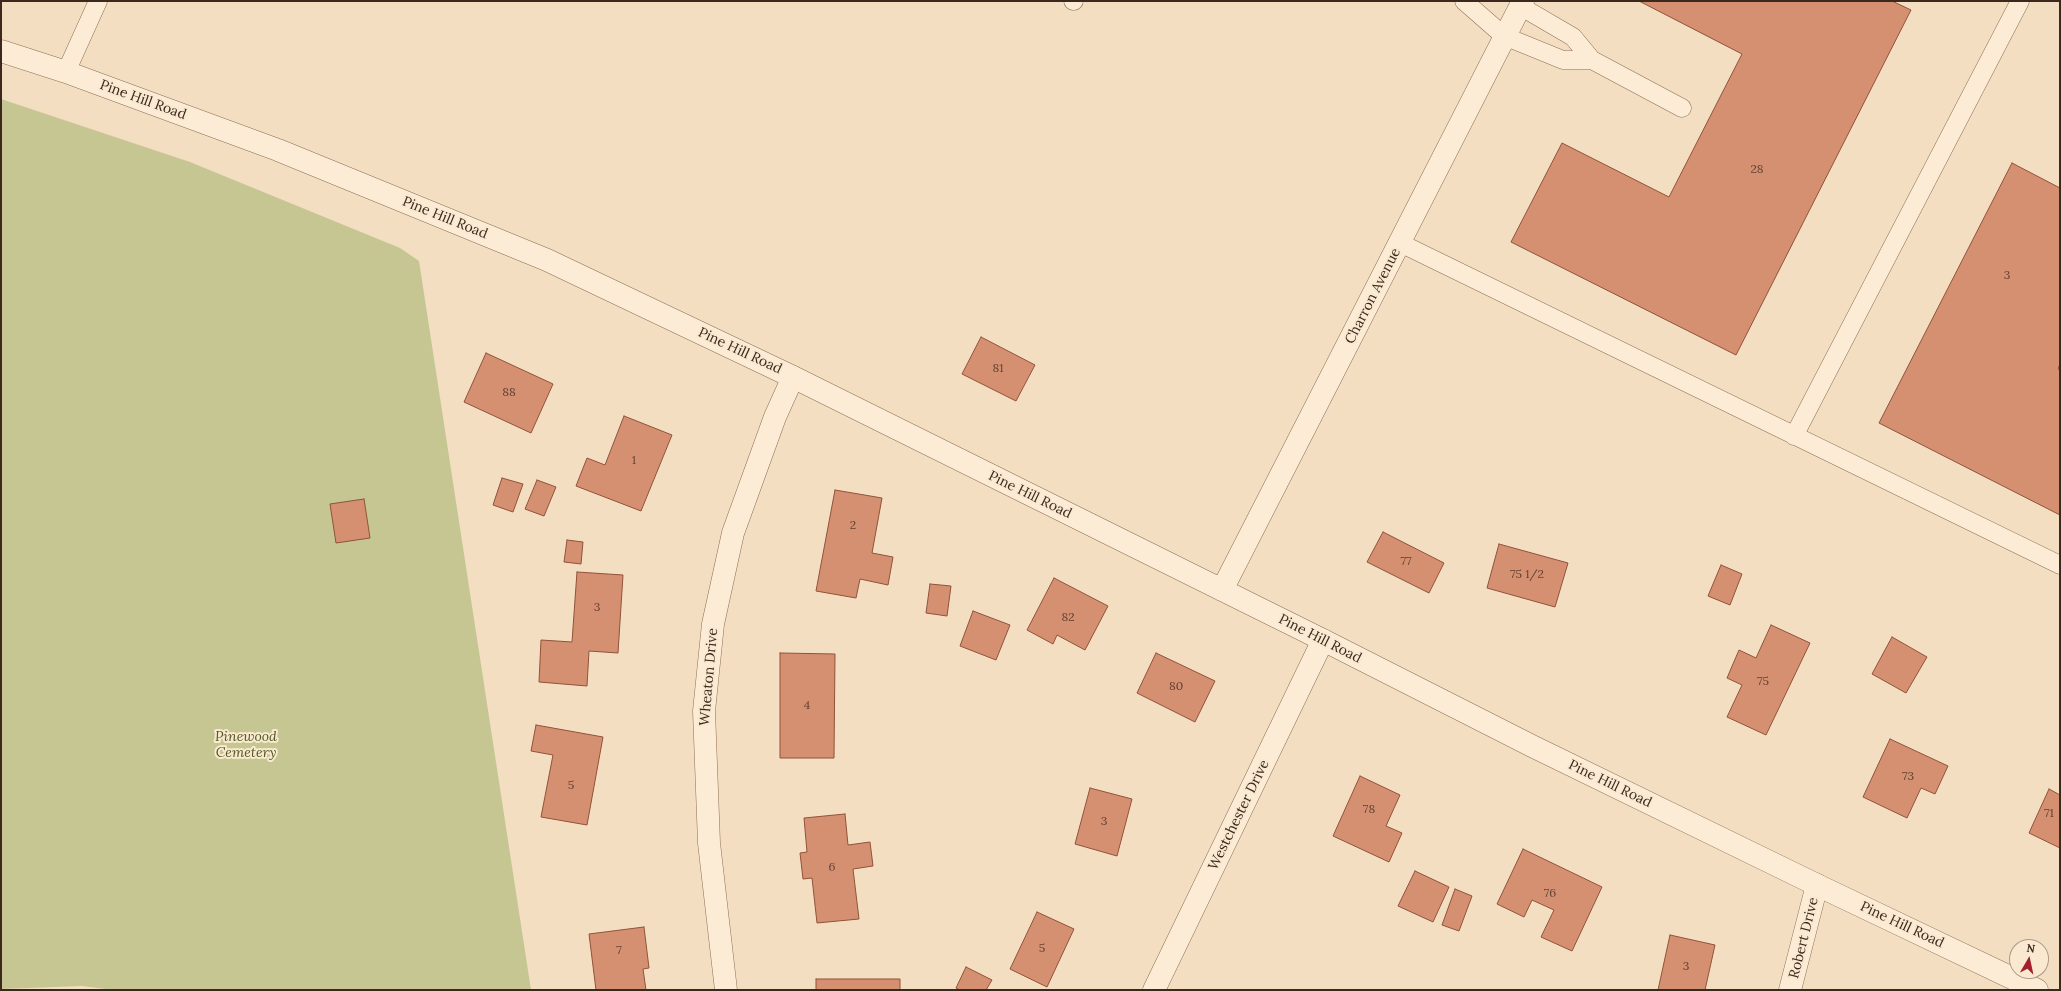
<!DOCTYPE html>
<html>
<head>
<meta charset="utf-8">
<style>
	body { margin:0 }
	#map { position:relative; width:2061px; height:991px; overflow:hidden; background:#f3dec1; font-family:Lora,serif }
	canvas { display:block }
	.frame { position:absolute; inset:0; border:2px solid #3c281c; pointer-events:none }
	.north { position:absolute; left:2009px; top:939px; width:40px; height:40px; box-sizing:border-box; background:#f9e9d1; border:1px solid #ad9c89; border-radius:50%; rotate:9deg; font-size:11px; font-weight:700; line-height:16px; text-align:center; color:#3c281c }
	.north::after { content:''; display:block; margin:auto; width:14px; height:18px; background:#a41f2f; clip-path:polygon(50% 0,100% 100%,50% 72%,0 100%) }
</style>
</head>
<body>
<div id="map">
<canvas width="2061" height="991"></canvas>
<div class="frame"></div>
<div class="north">N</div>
</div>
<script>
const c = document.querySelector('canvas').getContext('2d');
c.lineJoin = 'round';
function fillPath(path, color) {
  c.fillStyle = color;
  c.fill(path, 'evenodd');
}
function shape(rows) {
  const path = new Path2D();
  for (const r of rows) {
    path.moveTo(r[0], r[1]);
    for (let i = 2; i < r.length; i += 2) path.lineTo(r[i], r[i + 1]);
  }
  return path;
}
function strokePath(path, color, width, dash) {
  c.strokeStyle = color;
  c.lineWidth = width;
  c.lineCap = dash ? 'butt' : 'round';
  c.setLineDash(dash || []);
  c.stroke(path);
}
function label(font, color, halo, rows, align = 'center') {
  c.font = font + ' Lora,serif';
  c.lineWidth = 4;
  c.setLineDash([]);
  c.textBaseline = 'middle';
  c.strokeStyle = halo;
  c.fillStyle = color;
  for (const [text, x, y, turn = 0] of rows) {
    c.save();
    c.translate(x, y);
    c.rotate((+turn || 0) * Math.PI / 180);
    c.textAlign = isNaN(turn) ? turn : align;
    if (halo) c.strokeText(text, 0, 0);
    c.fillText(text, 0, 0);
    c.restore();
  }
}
const cemetery = shape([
	[1,99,190,162,400,248,419,261,531,990,114,990,82,986,1,989]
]);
const building = shape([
	[1639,1,1892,1,1911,10,1736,355,1511,242,1562,143,1669,197,1742,54,1639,1],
	[2012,163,2060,188,2060,364,2058,369,2060,370,2060,515,1879,423,2012,163],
	[981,337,1035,365,1016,401,962,374,981,337],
	[486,353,553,384,531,433,464,402,486,353],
	[624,416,672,435,641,511,576,486,587,458,605,465,624,416],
	[502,478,523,484,513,512,493,505,502,478],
	[537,480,556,487,544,516,525,509,537,480],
	[835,490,882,498,872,553,893,557,888,585,860,579,856,598,816,591,835,490],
	[364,499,370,538,336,543,330,504,364,499],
	[1383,532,1444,563,1429,593,1367,562,1383,532],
	[567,540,583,542,581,564,564,562,567,540],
	[1499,544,1568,563,1555,607,1487,588,1499,544],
	[1721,565,1742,574,1730,605,1708,596,1721,565],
	[577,572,623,575,618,653,589,651,587,686,539,682,541,640,572,642,577,572],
	[1054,578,1108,606,1085,650,1057,635,1053,644,1027,630,1054,578],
	[930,584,951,586,947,616,926,613,930,584],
	[973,611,1010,625,996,660,960,646,973,611],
	[1771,625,1810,643,1766,735,1727,717,1742,685,1727,678,1739,650,1756,658,1771,625],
	[1892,637,1927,657,1906,693,1872,674,1892,637],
	[780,653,835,654,834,758,780,758,780,653],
	[1156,653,1215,681,1195,722,1137,693,1156,653],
	[536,725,603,737,587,825,541,817,553,755,531,751,536,725],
	[1890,739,1948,766,1935,794,1921,788,1907,818,1863,797,1890,739],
	[1360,776,1400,795,1386,826,1402,833,1389,862,1333,836,1360,776],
	[1090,788,1132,799,1117,856,1075,844,1090,788],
	[2049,789,2060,795,2060,848,2029,833,2049,789],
	[845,814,848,845,870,842,873,866,853,869,859,919,817,923,812,878,803,879,800,853,807,852,804,818,845,814],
	[1523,849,1602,887,1572,951,1541,937,1554,910,1532,900,1524,917,1497,904,1523,849],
	[1415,871,1449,887,1433,922,1398,906,1415,871],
	[1455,889,1472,896,1459,931,1442,925,1455,889],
	[1037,912,1074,929,1047,987,1010,969,1037,912],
	[644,927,649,968,643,969,646,990,596,990,589,934,644,927],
	[1670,935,1715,945,1705,990,1658,990,1670,935],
	[966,967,992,980,986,990,960,990,956,988,966,967],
	[816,979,900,979,900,990,816,990,816,979]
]);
const service = shape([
	[1073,1,1074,1],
	[1464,1,1504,36,1563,60,1592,60,1573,37,1520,6],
	[1592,60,1682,108],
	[66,72,98,1],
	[1400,243,2060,565],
	[1794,436,2020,1]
]);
const minor = shape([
	[726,990,709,843,704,711,713,624,733,533,775,417,793,377],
	[1154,990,1323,640],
	[1790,990,1817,885]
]);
const tertiary = shape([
	[1,51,66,72,278,150,547,260,793,377,1323,640,1532,746,1817,885,2037,990],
	[1222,590,1523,1]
]);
const numberNames = [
	["28",1757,170],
	["3",2007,276],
	["81",998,369],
	["88",509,393],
	["1",634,461],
	["2",853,526],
	["77",1406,562],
	["75 1/2",1527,575],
	["3",597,608],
	["82",1068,618],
	["75",1763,682],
	["80",1176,687],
	["4",807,706],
	["73",1908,777],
	["5",571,786],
	["78",1369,810],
	["71",2049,814],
	["3",1104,822],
	["6",832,868],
	["76",1550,894],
	["5",1042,949],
	["7",619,951],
	["3",1686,967]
];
const streetNames = [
	["Pine Hill Road",143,100,20],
	["Pine Hill Road",445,218,22],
	["Charron Avenue",1373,296,-63],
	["Pine Hill Road",740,351,25],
	["Pine Hill Road",1030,495,26],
	["Pine Hill Road",1320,639,27],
	["Wheaton Drive",709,677,-85],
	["Pine Hill Road",1610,784,26],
	["Westchester Drive",1239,815,-64],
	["Pine Hill Road",1902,925,25],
	["Robert Drive",1804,938,-76]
];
const parkNames = [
	["Pinewood",246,737],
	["Cemetery",246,753]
];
fillPath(cemetery, '#c6c693');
fillPath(building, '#d59072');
strokePath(building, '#905239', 1);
strokePath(service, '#8e6e56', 19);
strokePath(minor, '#8e6e56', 23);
strokePath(tertiary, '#8e6e56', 23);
strokePath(service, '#fcecd5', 18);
strokePath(minor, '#fcecd5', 22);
strokePath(tertiary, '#fcecd5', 22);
label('12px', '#624232', null, numberNames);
label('14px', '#3c281c', '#f9e9d1', streetNames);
label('italic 14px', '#535b20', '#f9e9d1', parkNames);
</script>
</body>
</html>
